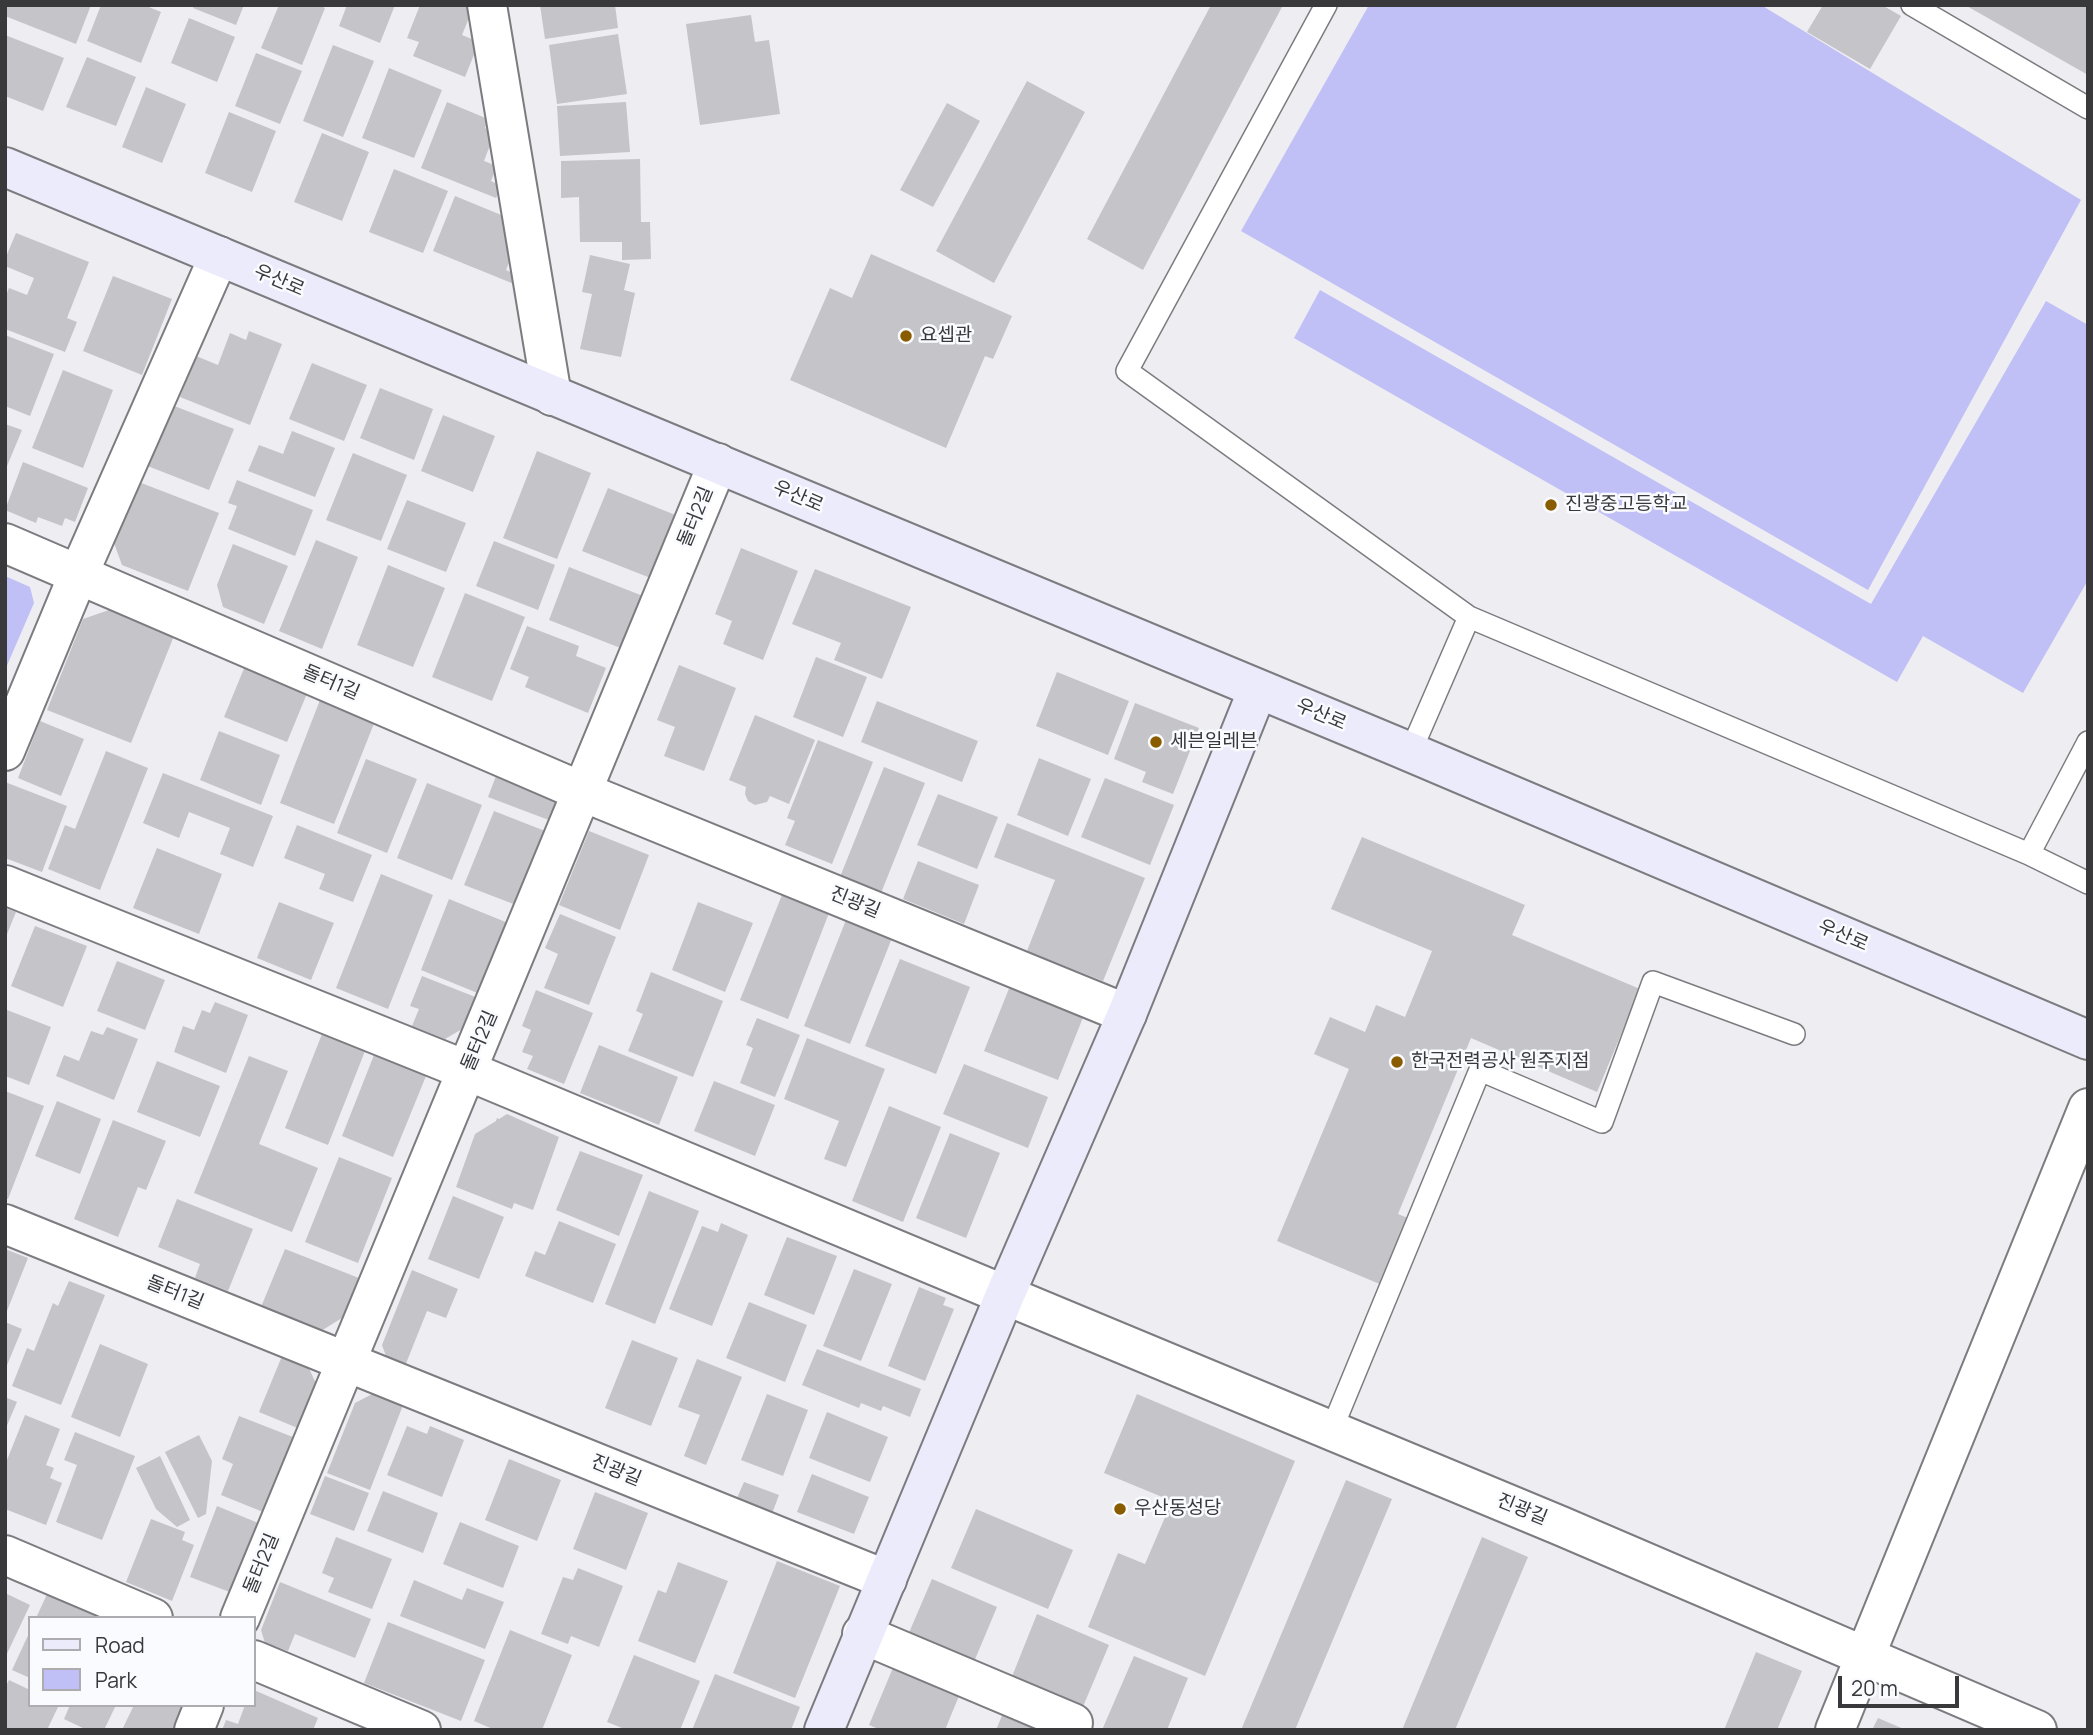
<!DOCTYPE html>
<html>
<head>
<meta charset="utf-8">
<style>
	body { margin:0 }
	#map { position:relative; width:2093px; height:1735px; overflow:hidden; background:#ededf2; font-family:Manrope,sans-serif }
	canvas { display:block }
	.frame { position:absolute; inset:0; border:7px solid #39393b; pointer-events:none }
	.legend { position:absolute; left:28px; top:1616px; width:228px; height:91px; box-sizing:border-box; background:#fafbff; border:2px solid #adadb1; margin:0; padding:9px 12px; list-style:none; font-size:21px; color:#39393b }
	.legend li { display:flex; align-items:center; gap:14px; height:35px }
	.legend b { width:35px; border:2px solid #adadb1 }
	.scale { position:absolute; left:1838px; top:1676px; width:121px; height:32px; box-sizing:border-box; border:4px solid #39393b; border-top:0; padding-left:9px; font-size:21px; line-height:24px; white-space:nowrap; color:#39393b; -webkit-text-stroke:5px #fafbff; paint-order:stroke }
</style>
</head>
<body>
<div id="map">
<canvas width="2093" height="1735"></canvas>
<div class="frame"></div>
<ul class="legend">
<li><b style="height:9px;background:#ebebfb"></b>Road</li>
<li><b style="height:19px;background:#c0bff6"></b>Park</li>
</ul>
<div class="scale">20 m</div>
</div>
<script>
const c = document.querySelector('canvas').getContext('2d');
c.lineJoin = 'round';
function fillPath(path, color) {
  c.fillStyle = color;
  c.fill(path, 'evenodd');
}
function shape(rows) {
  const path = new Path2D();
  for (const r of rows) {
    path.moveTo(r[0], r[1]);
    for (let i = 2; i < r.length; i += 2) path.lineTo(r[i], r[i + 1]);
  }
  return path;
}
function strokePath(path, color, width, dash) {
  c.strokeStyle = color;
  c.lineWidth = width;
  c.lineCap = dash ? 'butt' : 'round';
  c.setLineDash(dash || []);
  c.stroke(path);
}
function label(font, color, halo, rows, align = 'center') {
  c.font = font + ' Manrope,"Noto Sans KR",sans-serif';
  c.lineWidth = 5;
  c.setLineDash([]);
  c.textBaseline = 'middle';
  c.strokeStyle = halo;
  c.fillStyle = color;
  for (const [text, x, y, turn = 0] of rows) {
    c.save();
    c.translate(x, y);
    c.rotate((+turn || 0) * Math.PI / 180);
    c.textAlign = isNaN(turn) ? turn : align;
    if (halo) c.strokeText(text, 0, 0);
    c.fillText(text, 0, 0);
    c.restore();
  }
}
const green = shape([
	[1369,5,1761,5,2081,200,1868,590,1241,231],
	[1320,290,1871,604,2046,301,2088,325,2088,580,2023,693,1923,636,1897,682,1294,338],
	[5,576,30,587,34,603,5,670]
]);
const building = shape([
	[5,5,91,5,76,44,5,16],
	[101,5,144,5,161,12,141,63,87,41],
	[194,5,244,5,236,25,193,8],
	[279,5,319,5,325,8,302,65,261,48],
	[347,5,395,5,380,43,339,26],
	[420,5,466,5,473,8,462,35,479,42,465,77,413,56,419,42,407,38],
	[540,5,615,5,618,28,545,39],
	[1211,5,1283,5,1143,270,1087,239],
	[1823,5,1882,5,1901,16,1870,69,1807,32],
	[1965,5,2088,5,2088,75],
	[751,15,755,42,769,40,780,114,700,125,686,24],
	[189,18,235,37,217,82,171,63],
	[618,34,627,94,557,104,549,45],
	[5,35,64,58,43,111,5,96],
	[333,45,374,61,343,137,303,121],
	[256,53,302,71,280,124,235,106],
	[87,57,136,77,116,126,66,107],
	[389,68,442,90,414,158,362,138],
	[1027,81,1085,112,994,283,936,251],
	[146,87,186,104,162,163,122,147],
	[447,102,488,119,485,128,495,132,484,161,497,166,491,181,502,186,496,198,421,168],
	[626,102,630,152,560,156,557,106],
	[947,103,980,121,933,207,900,190],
	[229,112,276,131,252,192,205,173],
	[322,133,369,152,342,221,294,202],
	[640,159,641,222,650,222,651,259,622,260,622,242,580,242,579,197,561,198,561,161],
	[394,169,448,191,423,253,369,232],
	[455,196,511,219,504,236,518,241,506,270,517,275,514,284,433,251],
	[16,233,89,262,67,318,77,322,65,352,5,329,5,298,9,288,27,295,34,278,5,266,5,259],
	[871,254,1012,316,993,359,985,356,946,448,790,380,830,288,852,298],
	[590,255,630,264,624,290,635,293,621,357,580,349,592,294,582,292],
	[113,276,172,299,142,375,83,351],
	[249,331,282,344,250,425,180,397,196,356,218,365,230,333,246,340],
	[5,335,54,354,30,416,5,406],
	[312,363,367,385,344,441,289,419],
	[63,370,113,390,83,468,32,448],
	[380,388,433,409,414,460,360,438],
	[169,404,234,429,209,490,145,465],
	[443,415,495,436,473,492,421,471],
	[5,424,22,430,5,471],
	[292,431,335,448,315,497,248,471,259,445,283,454],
	[537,451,591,473,557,559,503,538],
	[353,453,407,475,381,541,326,520],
	[23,462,88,488,75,522,65,518,62,526,38,517,36,523,5,510],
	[131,479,219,513,188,591,122,565,110,532],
	[237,480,313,510,295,556,228,529,237,506,228,503],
	[608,488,678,516,653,579,582,551],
	[407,500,466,523,446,572,387,549],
	[316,540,358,557,322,649,279,631],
	[494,541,555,565,538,610,476,586],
	[233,544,288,566,264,624,223,607,217,585],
	[741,548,798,571,763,660,723,644,732,621,715,614],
	[388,565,445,588,413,667,357,645],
	[569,567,643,596,623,649,549,620],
	[815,569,911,607,882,679,834,660,841,643,792,624],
	[465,593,525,617,492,701,432,677],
	[109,610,174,636,131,743,47,710,83,619],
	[527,626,579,646,576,656,606,668,588,713,525,687,529,677,510,669],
	[816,657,867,677,843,737,793,717],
	[679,665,736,688,704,771,664,756,675,727,657,720],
	[245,666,308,691,287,742,224,717],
	[1057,672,1129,701,1108,755,1036,726],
	[320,700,375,721,334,824,280,803],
	[877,701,978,741,962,782,861,742],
	[1135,703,1199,728,1173,794,1142,782,1146,772,1114,759],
	[755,715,815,740,789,804,770,796,767,802,755,805,748,801,745,794,746,787,729,780],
	[40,721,84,739,61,796,18,778],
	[219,731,280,755,261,805,200,780],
	[818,740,873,762,832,864,785,845,795,821,787,818],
	[106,751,148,768,100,890,48,869,65,825,75,829],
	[1039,758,1091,779,1068,836,1017,815],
	[366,759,417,779,387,853,337,833],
	[884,767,925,783,881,893,840,877],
	[499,768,548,788,560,805,554,822,488,797],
	[163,773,273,816,253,867,220,854,230,828,189,812,179,838,143,823],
	[1105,778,1174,805,1150,865,1081,837],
	[5,782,67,806,42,872,5,858],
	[427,783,482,805,452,880,397,858],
	[938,794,998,817,977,869,917,845],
	[494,811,545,831,516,905,464,885],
	[1007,823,1145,878,1103,981,1027,951,1055,880,994,857],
	[297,825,372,855,353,902,319,889,325,874,284,858],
	[589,831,649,855,620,930,559,905],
	[1362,837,1525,905,1512,935,1640,989,1597,1092,1471,1038,1398,1214,1410,1219,1382,1285,1277,1241,1349,1069,1314,1054,1330,1017,1365,1032,1376,1005,1405,1017,1432,951,1331,909],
	[157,848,222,874,199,934,133,908],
	[918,861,979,885,964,924,903,899],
	[381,874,433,895,388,1009,336,988],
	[782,895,829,913,788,1019,740,1000],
	[449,899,508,923,480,994,421,970],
	[279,902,334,923,311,980,257,958],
	[698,902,753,923,725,992,672,970],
	[5,908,16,912,5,939],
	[560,914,616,937,589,1005,544,988,558,954,545,948],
	[846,920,892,938,850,1044,804,1026],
	[35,926,87,946,63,1007,11,986],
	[900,959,970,987,936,1074,865,1046],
	[117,961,165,980,145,1030,97,1011],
	[651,972,723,1001,693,1077,628,1051,643,1014,636,1011],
	[422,976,483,1000,474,1022,445,1039,412,1026,419,1009,410,1006],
	[1010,986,1084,1015,1058,1080,984,1051],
	[536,990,593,1013,564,1084,527,1069,533,1056,522,1052,531,1030,522,1026],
	[215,1002,248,1015,226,1073,174,1052,183,1026,194,1030,202,1010,210,1013],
	[7,1010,51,1027,29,1085,5,1076],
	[757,1018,800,1035,775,1097,740,1083,753,1048,746,1045],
	[107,1027,138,1039,114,1100,56,1076,64,1055,79,1061,91,1031,103,1035],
	[322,1034,365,1051,328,1145,285,1128],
	[807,1038,885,1069,846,1167,824,1159,839,1121,784,1099],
	[599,1045,678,1077,659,1125,580,1093],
	[374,1055,426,1076,393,1157,342,1136],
	[249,1056,288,1071,259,1144,318,1168,292,1232,194,1193],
	[157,1061,220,1086,200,1137,137,1112],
	[964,1064,1048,1097,1028,1148,943,1114],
	[714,1081,775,1105,755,1156,694,1131],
	[5,1091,44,1106,8,1199,5,1198],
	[57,1101,101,1119,80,1174,35,1156],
	[889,1106,941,1127,903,1222,852,1201],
	[507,1114,559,1137,533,1210,514,1203,512,1209,456,1187,475,1134,496,1121,497,1118,499,1119],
	[113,1120,166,1141,146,1190,138,1187,118,1237,74,1219],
	[950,1133,1000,1153,966,1238,916,1218],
	[580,1151,643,1175,619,1236,556,1210],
	[339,1157,392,1178,358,1263,305,1242],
	[649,1191,699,1211,655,1324,605,1304],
	[453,1196,504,1217,479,1279,428,1259],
	[177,1199,253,1229,228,1291,195,1278,200,1264,158,1247],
	[559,1221,616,1244,593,1303,525,1276,535,1251,545,1255],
	[721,1223,748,1235,712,1326,669,1309,702,1226,718,1232],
	[787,1237,837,1256,814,1315,764,1295],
	[5,1249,28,1258,5,1316],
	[285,1249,364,1280,350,1313,321,1331,261,1307],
	[854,1269,892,1284,861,1361,823,1346],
	[412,1270,458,1289,446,1318,427,1311,405,1366,387,1359,382,1345],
	[69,1281,105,1295,61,1405,12,1386,27,1348,34,1351,53,1303,58,1306],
	[919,1287,946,1298,943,1305,954,1309,925,1381,888,1366],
	[749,1302,807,1325,785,1382,726,1358],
	[5,1322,22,1329,5,1370],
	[632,1340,678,1358,651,1426,605,1408],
	[100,1344,148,1364,120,1437,71,1417],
	[817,1349,921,1389,910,1417,883,1406,881,1411,861,1403,859,1408,802,1385],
	[282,1356,308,1366,317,1386,300,1429,259,1412],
	[697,1359,742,1377,706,1465,684,1456,700,1415,678,1407],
	[380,1390,405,1400,370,1490,327,1473,355,1403],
	[767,1394,808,1410,783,1476,741,1460],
	[1137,1394,1295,1461,1205,1676,1088,1627,1118,1553,1145,1564,1172,1501,1104,1473],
	[5,1397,17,1402,5,1430],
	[827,1412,888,1437,870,1482,809,1458],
	[25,1415,60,1429,46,1465,54,1468,50,1478,62,1483,46,1525,5,1509,5,1465],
	[239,1416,298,1439,268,1514,221,1495,233,1464,222,1459],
	[407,1426,427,1434,430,1426,464,1440,442,1497,387,1475],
	[75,1432,135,1456,102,1540,56,1522,77,1465,64,1460],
	[199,1435,212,1461,206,1514,198,1518,165,1452],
	[160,1456,190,1520,177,1527,156,1509,136,1468],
	[509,1459,561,1480,537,1541,485,1520],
	[812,1474,869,1497,854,1534,797,1512],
	[325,1476,369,1493,354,1531,310,1514],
	[1346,1480,1392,1499,1295,1730,1241,1730],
	[744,1482,779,1495,770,1519,734,1505],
	[383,1491,438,1513,423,1553,367,1531],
	[595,1492,648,1513,626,1570,573,1549],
	[217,1506,263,1525,235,1594,190,1577],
	[976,1509,1073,1550,1048,1609,951,1568],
	[151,1519,185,1532,182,1540,194,1545,172,1601,126,1582],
	[460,1522,519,1546,503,1588,443,1564],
	[336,1537,392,1559,372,1609,328,1592,334,1578,322,1573],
	[1482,1537,1528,1557,1455,1730,1402,1730],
	[777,1561,840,1586,795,1698,733,1673],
	[678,1562,728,1581,695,1663,638,1641,658,1590,666,1593],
	[578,1568,623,1586,599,1647,571,1636,568,1644,541,1634,563,1577,573,1580],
	[932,1579,997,1607,971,1669,905,1642],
	[414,1580,462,1600,467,1588,504,1602,485,1649,400,1616],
	[280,1582,371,1619,355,1658,295,1634,288,1651,265,1643,261,1630],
	[48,1592,98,1616,97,1618,36,1618],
	[5,1593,30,1605,5,1658],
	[1037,1614,1109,1645,1082,1709,1011,1679],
	[388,1622,485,1660,461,1721,364,1683],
	[510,1630,572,1655,542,1730,495,1730,474,1721],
	[30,1631,30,1678,12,1670],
	[1756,1652,1802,1671,1777,1730,1724,1730],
	[634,1655,700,1681,680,1730,627,1730,607,1722],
	[1134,1656,1188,1678,1167,1730,1102,1730],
	[895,1663,961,1691,945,1730,881,1730,869,1725],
	[715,1674,800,1707,791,1730,692,1730],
	[9,1680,30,1690,30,1705,59,1705,47,1730,5,1730,5,1688],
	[254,1690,318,1718,313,1730,222,1730,226,1720,238,1724,245,1705,254,1705],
	[1008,1701,1075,1730,996,1730],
	[70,1705,116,1705,104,1730,87,1730,64,1719],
	[134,1705,186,1705,175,1730,122,1730],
	[1878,1718,1906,1730,1872,1730]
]);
const lane = shape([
	[1326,5,1127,371,1469,617,1410,753],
	[1912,5,2088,108],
	[1469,617,2029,854,2088,742],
	[2029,854,2088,883],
	[1331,1431,1480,1070,1602,1122,1653,982,1794,1034]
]);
const street = shape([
	[487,5,552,396],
	[5,543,583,792,1127,1014],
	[5,751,79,573,219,256],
	[5,885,468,1071,1005,1295,1561,1526,2037,1730],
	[5,1224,887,1580],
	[5,1555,153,1618],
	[240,1618,718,463],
	[862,1634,1073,1723],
	[254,1660,421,1730],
	[194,1730,204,1705],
	[1835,1730,2088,1108]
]);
const secondary = shape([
	[5,167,1398,747,2088,1040],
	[824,1730,1005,1295,1127,1014,1258,689]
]);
const markers = [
	[906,336,7,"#8a5c00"],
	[1551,505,7,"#8a5c00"],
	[1156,742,7,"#8a5c00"],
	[1397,1062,7,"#8a5c00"],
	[1120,1509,7,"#8a5c00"]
];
const streetNames = [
	["우산로",279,281,23],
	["우산로",798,497,23],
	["돌터2길",696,517,-68],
	["돌터1길",331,683,23],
	["우산로",1321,715,23],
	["진광길",855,903,22],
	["우산로",1843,936,23],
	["돌터2길",480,1041,-67],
	["돌터1길",175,1293,22],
	["진광길",616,1471,22],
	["진광길",1522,1510,22],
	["돌터2길",262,1564,-68]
];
const poiNames = [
	["요셉관",920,336],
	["진광중고등학교",1565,505],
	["세븐일레븐",1170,742],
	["한국전력공사 원주지점",1411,1062],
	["우산동성당",1134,1509]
];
fillPath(green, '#c0bff6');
fillPath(building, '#c4c4c9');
strokePath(lane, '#7c7c80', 24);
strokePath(street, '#7c7c80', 42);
strokePath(secondary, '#7c7c80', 42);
strokePath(lane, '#fff', 21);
strokePath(street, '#fff', 38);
strokePath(secondary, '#ebebfb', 38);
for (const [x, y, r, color] of markers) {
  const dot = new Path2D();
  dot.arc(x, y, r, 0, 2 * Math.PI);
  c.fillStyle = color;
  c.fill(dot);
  strokePath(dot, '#fafbff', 2.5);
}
label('19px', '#39393b', '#fafbff', streetNames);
label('19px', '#39393b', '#fafbff', poiNames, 'left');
</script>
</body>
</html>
